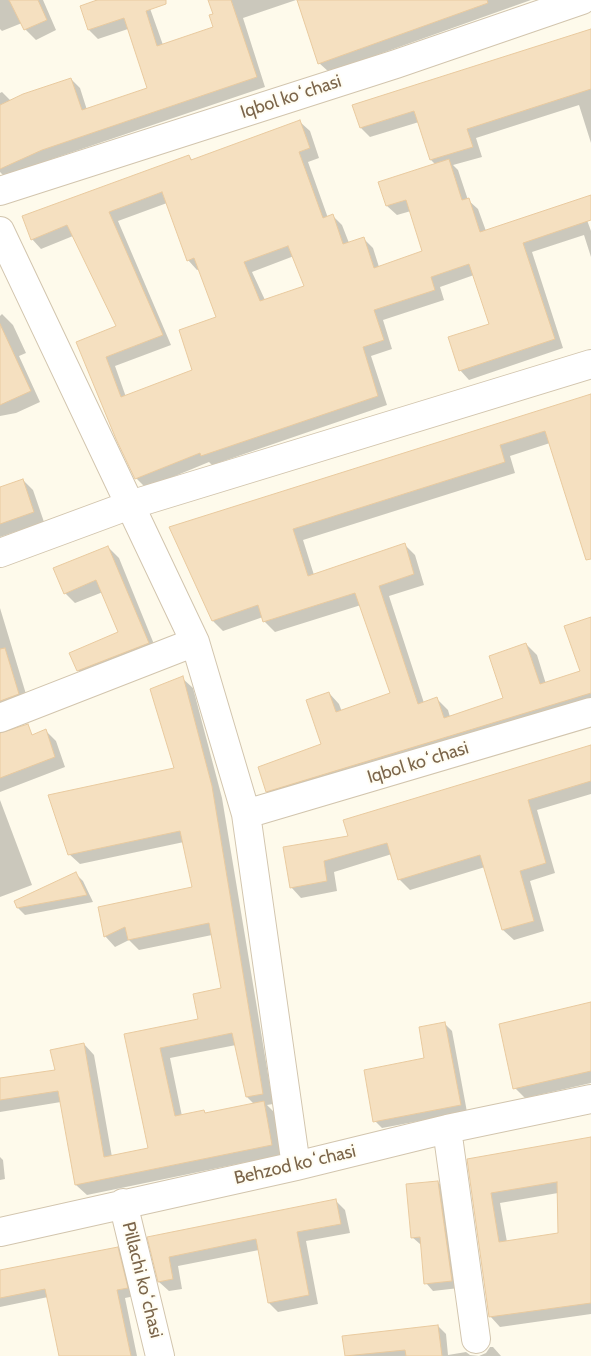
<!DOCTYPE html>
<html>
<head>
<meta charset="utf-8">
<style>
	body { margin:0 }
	canvas { display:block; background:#fefaeb }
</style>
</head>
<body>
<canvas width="591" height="1356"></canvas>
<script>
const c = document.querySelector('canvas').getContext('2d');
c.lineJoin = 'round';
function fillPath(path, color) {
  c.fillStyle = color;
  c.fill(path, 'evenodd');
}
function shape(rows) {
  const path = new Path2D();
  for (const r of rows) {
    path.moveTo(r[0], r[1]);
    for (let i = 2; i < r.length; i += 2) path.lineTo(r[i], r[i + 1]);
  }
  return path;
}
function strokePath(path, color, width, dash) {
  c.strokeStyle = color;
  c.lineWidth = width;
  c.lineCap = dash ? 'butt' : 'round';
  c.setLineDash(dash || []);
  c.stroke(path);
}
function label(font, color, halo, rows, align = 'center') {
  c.font = font + ' Cabin,sans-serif';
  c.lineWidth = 4;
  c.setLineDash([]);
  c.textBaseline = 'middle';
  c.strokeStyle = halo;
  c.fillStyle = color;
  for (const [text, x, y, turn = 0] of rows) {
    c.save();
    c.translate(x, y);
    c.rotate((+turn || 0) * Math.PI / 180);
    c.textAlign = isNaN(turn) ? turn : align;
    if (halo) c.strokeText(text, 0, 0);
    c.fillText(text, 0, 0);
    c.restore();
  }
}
const shadow = shape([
	[0,0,43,0,56,30,36,40,25,29,22,23,2,31,0,29],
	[95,0,147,0,163,45,215,28,214,15,209,0,296,0,243,18,265,87,52,159,7,179,0,172,0,93,2,92,11,101,71,79,80,88,87,110,149,89,128,29,98,39,89,30,82,6,96,2],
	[298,0,531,0,329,72,319,63],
	[591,31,591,143,579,105,476,138,482,157,453,165,458,170,468,200,478,209,486,231,584,212,591,231,591,257,584,235,532,252,563,348,469,380,460,370,490,324,474,275,440,287,444,300,383,320,392,349,371,356,387,405,212,465,209,462,146,488,136,478,78,342,118,327,73,236,41,249,32,239,189,156,193,161,300,122,310,131,319,158,308,162,328,218,333,216,342,225,349,243,363,238,373,248,379,267,424,252,411,211,397,215,387,206,436,165,431,160,419,122,370,137,361,128,353,105],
	[167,203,188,260,197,270,200,269,217,318,194,371,126,397,115,366,171,345,118,221],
	[294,256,306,287,265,300,252,272],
	[2,314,13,325,26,353,19,356,40,402,16,413,0,416,0,316],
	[591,395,591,532,550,443,510,456,515,473,303,540,314,575,405,545,415,555,424,585,389,596,424,703,437,699,448,710,450,717,505,698,526,644,537,655,546,684,581,671,591,619,591,705,278,802,267,791,323,745,329,693,339,704,342,712,392,693,361,605,275,632,264,621,263,617,223,631,213,621,171,527],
	[23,480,33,490,44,522,0,537,0,488],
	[108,547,119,558,158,654,89,681,78,670,120,633,103,592,75,603,65,593],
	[0,608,29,704,0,718],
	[182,678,193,688,222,798,273,1104,267,1105,274,1112,281,1155,87,1195,76,1185,61,1102,0,1112,0,1079,56,1071,84,1044,94,1055,112,1157,150,1149,126,1035,199,1020,222,989,212,935,139,950,129,940,115,947,105,936,193,888,184,842,80,864,69,854,176,769],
	[236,1045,247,1097,254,1104,206,1114,204,1111,182,1116,170,1058],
	[46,731,56,741,65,767,0,792,0,748],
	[591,746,591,794,537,810,555,873,530,881,544,931,514,940,503,930,485,867,410,890,399,879,392,854,334,872,337,891,301,898,291,887,350,837],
	[0,800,32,885,0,897],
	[76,874,83,881,93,902,25,915,18,908],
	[591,1004,591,1083,525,1098,515,1088],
	[444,1023,452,1031,467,1112,382,1128,375,1121,426,1059],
	[591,1138,591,1314,500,1327,490,1316,468,1160],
	[558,1193,559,1234,507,1242,500,1203],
	[0,1157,3,1160,5,1179,0,1180],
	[438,1182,445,1190,459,1288,433,1291,426,1283,422,1244,420,1244,412,1237],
	[336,1201,345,1210,350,1233,306,1241,318,1304,278,1312,269,1303,259,1250,178,1266,182,1289,169,1291,159,1282,149,1238],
	[117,1249,125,1257,135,1296,125,1298,137,1356,107,1356,48,1297,0,1307,0,1272],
	[438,1326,446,1334,448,1355,466,1352,470,1355,479,1356,486,1353,490,1347,493,1347,501,1356,346,1356,344,1337]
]);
const building = shape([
	[9,0,38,0,47,20,24,30,9,0],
	[97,0,166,0,166,4,146,11,157,46,213,27,209,15,213,14,208,0,231,0,257,77,42,150,0,169,0,105,23,94,71,78,82,110,147,88,124,18,88,30,80,6,97,0],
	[297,0,487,0,488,3,318,64,297,0],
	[591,29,591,89,467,129,473,147,430,160,414,111,360,128,352,105,591,29],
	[300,120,310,148,299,152,323,218,333,214,343,244,364,237,374,268,422,251,406,200,386,206,378,182,449,159,462,200,469,198,480,232,591,195,591,220,523,243,555,339,459,371,448,337,489,324,469,264,431,277,435,290,374,310,384,340,363,347,378,396,201,456,200,453,135,479,116,439,76,342,116,326,67,225,31,240,22,216,189,155,191,160,300,120],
	[162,192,187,261,194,258,216,317,179,330,192,370,121,397,106,357,163,335,109,212,162,192],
	[288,246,304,286,260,301,244,262,288,246],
	[0,324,31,391,0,405,0,324],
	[591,394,591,559,586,560,545,431,500,445,505,462,293,529,308,576,405,543,414,574,379,586,418,704,437,697,444,718,503,698,489,656,526,643,540,684,580,671,564,626,591,617,591,693,266,792,258,767,321,744,306,700,329,692,336,712,390,693,355,593,263,622,258,605,212,621,169,527,591,394],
	[23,479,34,512,0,524,0,487,23,479],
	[108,546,149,643,77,671,69,653,118,632,96,580,64,594,53,568,108,546],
	[5,648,19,694,0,701,0,649,5,648],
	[183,676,212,786,263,1094,246,1097,232,1033,160,1048,175,1116,204,1110,205,1113,264,1101,272,1145,75,1185,58,1091,0,1100,0,1078,55,1070,50,1050,84,1043,104,1157,148,1148,124,1034,198,1019,193,994,221,988,209,923,128,940,125,927,104,937,98,907,192,887,180,831,68,855,48,795,174,768,150,689,183,676],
	[28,724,32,735,46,729,55,757,0,778,0,733,28,724],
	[591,745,591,781,528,800,546,863,520,871,534,921,502,930,480,855,398,880,387,843,324,861,327,881,290,888,283,847,348,836,343,820,591,745],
	[76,872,87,895,17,908,14,901,76,872],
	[591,1002,591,1071,513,1089,499,1024,591,1002],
	[445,1022,461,1105,373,1122,364,1070,424,1058,419,1027,445,1022],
	[591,1137,591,1303,489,1317,467,1159,591,1137],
	[557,1182,558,1233,499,1242,491,1193,557,1182],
	[438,1181,452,1281,424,1284,420,1237,411,1238,406,1184,438,1181],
	[336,1199,341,1224,297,1232,309,1295,268,1303,256,1239,169,1257,173,1279,158,1282,147,1237,336,1199],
	[118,1247,128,1288,117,1290,131,1356,59,1356,45,1289,0,1298,0,1270,118,1247],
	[438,1325,442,1356,406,1356,405,1350,345,1356,342,1336,438,1325]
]);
const minor = shape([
	[0,191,396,64,582,0],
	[0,231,195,642,246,814,296,1166],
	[0,553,130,505,591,364],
	[0,718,195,642],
	[246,814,591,712],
	[447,1129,476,1339],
	[123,1203,160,1356],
	[0,1232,296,1166,447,1129,591,1099]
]);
const streetNames = [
	["Iqbol koʻchasi",291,97,-18],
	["Iqbol koʻchasi",418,763,-17],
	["Behzod koʻchasi",295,1165,-13],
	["Pillachi koʻchasi",142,1280,76]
];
fillPath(shadow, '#0003');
fillPath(building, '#f5e0c0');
strokePath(building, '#e9ca9f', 1);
strokePath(minor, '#d2c5ae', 30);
strokePath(minor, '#fff', 28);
label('18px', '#7c664b', '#fffdf3', streetNames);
</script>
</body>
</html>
